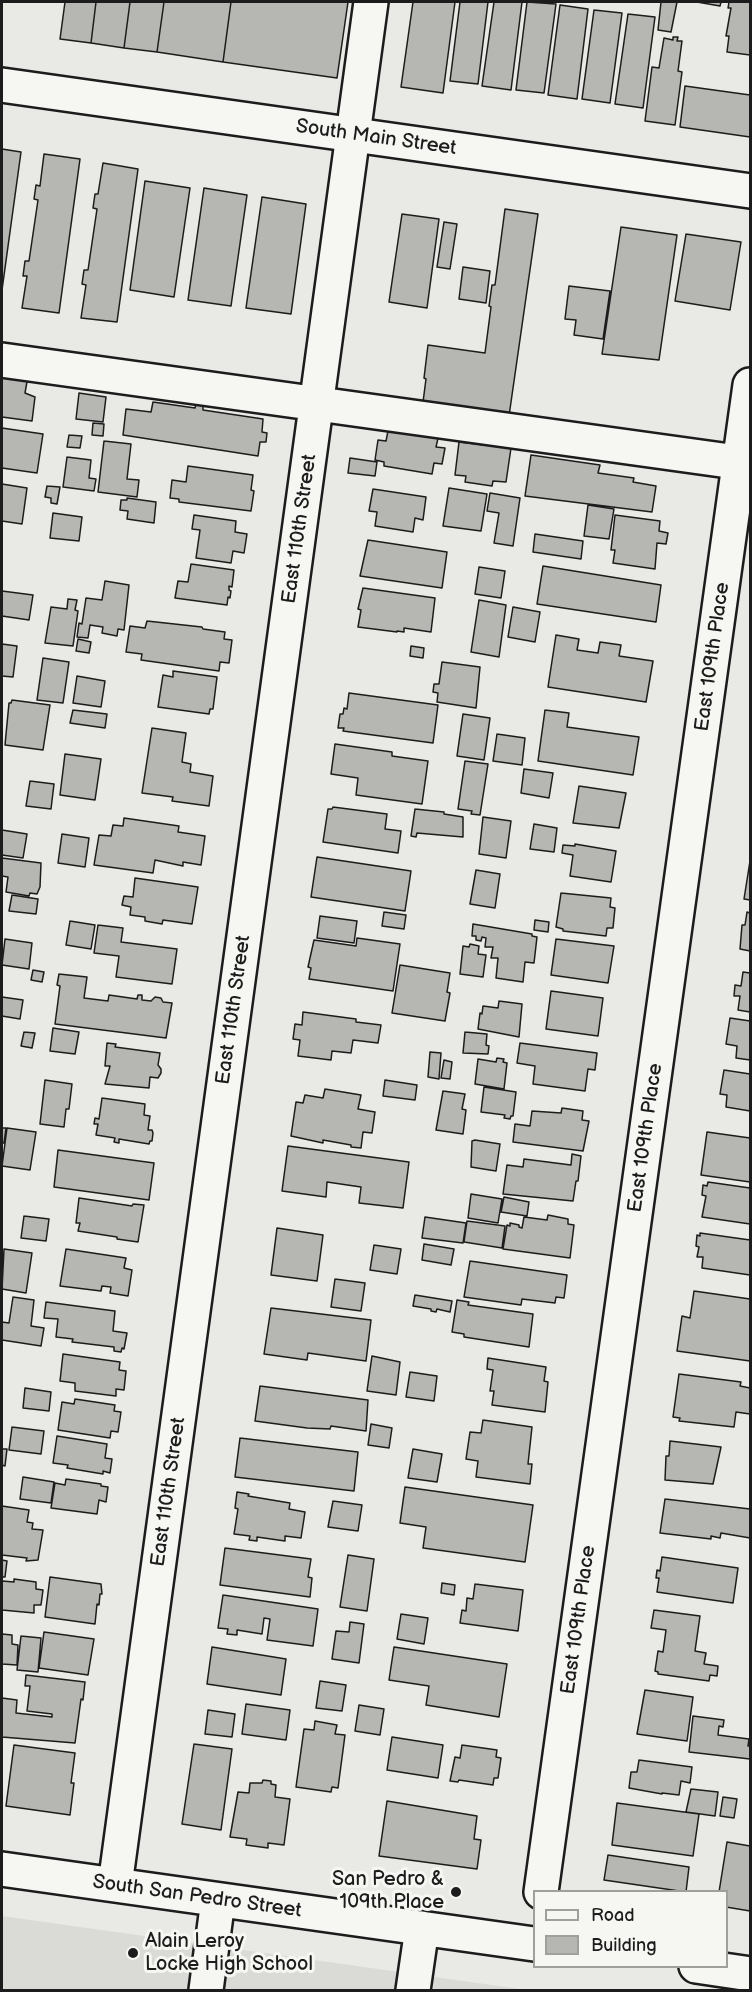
<!DOCTYPE html>
<html>
<head>
<meta charset="utf-8">
<style>
	body { margin:0 }
	#map { position:relative; width:752px; height:1992px; overflow:hidden; background:#e9e9e5; font-family:"Balsamiq Sans",sans-serif }
	canvas { display:block }
	.frame { position:absolute; inset:0; border:3px solid #1c1c1c; pointer-events:none }
	.legend { position:absolute; left:533px; top:1890px; width:195px; height:78px; box-sizing:border-box; background:#f6f6f2; border:2px solid #9f9f9c; margin:0; padding:8px 10px; list-style:none; font-size:18px; color:#1c1c1c }
	.legend li { display:flex; align-items:center; gap:12px; height:30px }
	.legend b { width:30px; border:2px solid #9f9f9c }
</style>
</head>
<body>
<div id="map">
<canvas width="752" height="1992"></canvas>
<div class="frame"></div>
<ul class="legend">
<li><b style="height:8px;background:#f6f6f2"></b>Road</li>
<li><b style="height:16px;background:#b6b6b3"></b>Building</li>
</ul>
</div>
<script>
const c = document.querySelector('canvas').getContext('2d');
c.lineJoin = 'round';
function fillPath(path, color) {
  c.fillStyle = color;
  c.fill(path, 'evenodd');
}
function shape(rows) {
  const path = new Path2D();
  for (const r of rows) {
    path.moveTo(r[0], r[1]);
    for (let i = 2; i < r.length; i += 2) path.lineTo(r[i], r[i + 1]);
  }
  return path;
}
function strokePath(path, color, width, dash) {
  c.strokeStyle = color;
  c.lineWidth = width;
  c.lineCap = dash ? 'butt' : 'round';
  c.setLineDash(dash || []);
  c.stroke(path);
}
function label(font, color, halo, rows, align = 'center') {
  c.font = font + ' "Balsamiq Sans",sans-serif';
  c.lineWidth = 6;
  c.setLineDash([]);
  c.textBaseline = 'middle';
  c.strokeStyle = halo;
  c.fillStyle = color;
  for (const [text, x, y, turn = 0] of rows) {
    c.save();
    c.translate(x, y);
    c.rotate((+turn || 0) * Math.PI / 180);
    c.textAlign = isNaN(turn) ? turn : align;
    if (halo) c.strokeText(text, 0, 0);
    c.fillText(text, 0, 0);
    c.restore();
  }
}
const built = shape([
	[2,1916,527,1990,2,1990]
]);
const building = shape([
	[65,2,96,2,91,43,60,39,65,2],
	[96,2,130,2,124,48,91,43,96,2],
	[130,2,164,2,157,52,124,48,130,2],
	[164,2,231,2,223,62,157,52,164,2],
	[231,2,348,2,337,78,223,62,231,2],
	[413,2,455,2,443,93,401,87,413,2],
	[460,2,488,2,478,84,450,81,460,2],
	[494,2,522,2,511,90,482,86,494,2],
	[527,2,556,4,544,93,516,90,527,2],
	[661,2,677,2,671,32,658,30,661,2],
	[697,2,721,2,720,6,697,2],
	[729,2,750,2,750,55,727,52,729,36,726,36,731,8,728,8,729,2],
	[560,5,588,9,577,99,548,95,560,5],
	[594,10,622,13,610,103,582,99,594,10],
	[628,14,655,17,643,108,615,104,628,14],
	[673,37,678,37,677,41,682,41,678,71,682,72,675,125,645,121,652,67,659,68,664,38,673,40,673,37],
	[685,86,750,95,750,137,680,127,685,86],
	[2,149,21,152,2,290,2,149],
	[44,154,80,159,59,313,22,308,27,276,23,276,25,261,29,261,38,200,34,199,36,185,40,186,44,154],
	[103,163,138,169,117,322,81,318,86,285,82,284,84,270,88,270,97,209,93,208,95,194,98,194,103,163],
	[145,181,190,188,174,297,130,290,145,181],
	[204,188,247,195,231,306,188,300,204,188],
	[262,197,306,204,291,314,246,308,262,197],
	[505,209,538,214,509,416,470,411,470,408,423,402,426,379,424,378,428,345,485,353,491,307,489,306,492,285,495,285,505,209],
	[402,214,439,219,427,308,389,302,402,214],
	[444,222,457,224,450,269,437,267,444,222],
	[621,227,677,235,659,360,602,354,621,227],
	[686,234,741,242,730,310,675,301,686,234],
	[463,267,490,271,486,303,459,299,463,267],
	[569,286,610,291,603,339,574,335,576,320,565,319,569,286],
	[2,373,28,376,25,393,35,397,32,421,2,417,2,373],
	[79,393,106,397,103,422,76,419,79,393],
	[153,402,195,408,196,404,203,405,203,410,263,419,262,432,267,433,266,442,260,442,258,456,123,435,126,409,151,412,153,402],
	[93,423,104,424,103,436,92,435,93,423],
	[389,426,439,434,436,447,445,448,442,464,434,463,432,474,384,466,384,462,375,460,378,440,386,441,389,426],
	[2,428,43,434,37,473,2,468,2,428],
	[69,435,82,436,80,448,67,447,69,435],
	[104,441,131,444,127,479,139,480,137,497,98,492,104,441],
	[459,442,511,448,506,482,493,481,492,486,465,482,466,476,455,475,459,442],
	[531,455,600,465,598,473,634,478,633,482,656,486,652,512,525,496,531,455],
	[67,457,91,460,89,478,96,479,94,491,63,487,67,457],
	[350,458,377,462,375,476,348,473,350,458],
	[188,466,253,475,251,490,254,491,251,511,179,502,179,499,170,498,172,480,186,482,188,466],
	[2,484,27,488,22,524,2,521,2,484],
	[47,486,60,487,57,504,51,503,51,498,45,497,47,486],
	[449,488,487,494,481,531,443,526,449,488],
	[373,489,426,497,423,520,415,518,413,532,375,526,377,512,369,511,373,489],
	[490,493,520,498,513,546,494,543,499,513,487,511,490,493],
	[127,498,156,502,154,523,127,519,128,511,120,510,121,500,127,500,127,498],
	[588,505,614,509,609,539,584,536,588,505],
	[53,513,82,517,79,541,50,538,53,513],
	[194,515,236,521,235,532,247,534,244,553,233,551,231,563,196,558,200,530,192,529,194,515],
	[615,515,660,521,659,531,668,533,666,544,657,543,655,569,613,563,615,550,611,550,615,515],
	[535,534,583,541,581,559,533,552,535,534],
	[368,540,447,552,442,588,360,576,368,540],
	[191,564,234,570,232,587,229,586,229,590,231,591,230,598,228,597,227,605,175,598,178,581,188,582,191,564],
	[543,566,661,585,656,622,537,604,543,566],
	[479,567,505,571,501,598,475,594,479,567],
	[105,581,129,585,124,630,118,629,117,636,102,633,103,627,90,625,88,638,77,637,79,623,82,624,86,598,102,600,105,581],
	[363,588,435,598,431,632,404,628,404,632,397,631,397,632,358,627,361,610,358,609,363,588],
	[2,591,33,595,29,620,2,616,2,591],
	[68,599,77,600,75,610,78,611,73,646,45,643,51,607,67,609,68,599],
	[479,600,506,605,499,657,471,652,479,600],
	[513,607,540,612,535,642,508,637,513,607],
	[147,621,202,627,203,629,225,632,224,639,232,640,229,663,220,662,219,671,141,660,142,654,126,652,130,626,145,628,147,621],
	[556,635,579,639,577,650,598,653,600,642,621,645,619,656,653,661,646,702,548,687,556,635],
	[78,639,91,642,89,653,76,651,78,639],
	[2,644,17,646,13,677,2,676,2,644],
	[411,646,424,648,423,658,410,656,411,646],
	[43,658,69,662,63,703,37,700,43,658],
	[442,662,480,667,476,708,437,702,438,693,433,692,434,684,439,684,442,662],
	[173,671,217,677,213,709,210,709,209,714,158,707,163,675,173,677,173,671],
	[77,676,105,681,101,707,73,703,77,676],
	[349,693,438,705,433,743,343,731,344,728,338,728,340,714,343,714,344,708,347,709,349,693],
	[12,700,50,705,43,750,5,745,9,703,11,703,12,700],
	[73,710,107,714,105,728,70,723,73,710],
	[545,710,569,713,567,727,639,737,633,775,538,761,545,710],
	[463,714,490,718,484,760,457,756,463,714],
	[152,728,186,733,182,762,191,764,190,772,213,776,209,806,172,801,173,797,142,793,152,728],
	[497,734,525,738,522,765,493,761,497,734],
	[335,744,392,752,392,756,428,761,422,804,356,795,358,778,331,774,335,744],
	[65,754,101,759,95,800,60,795,65,754],
	[465,761,488,764,480,815,471,814,472,811,458,809,465,761],
	[524,769,553,773,549,798,521,793,524,769],
	[30,781,54,784,51,809,26,806,30,781],
	[579,786,626,793,619,828,573,823,579,786],
	[333,807,387,814,385,829,401,831,398,853,323,842,328,809,332,809,333,807],
	[415,809,444,812,444,814,463,817,463,837,417,833,416,837,411,836,415,809],
	[483,817,511,821,506,858,479,854,483,817],
	[124,818,179,826,178,832,205,836,201,865,183,862,183,866,155,860,153,873,94,865,99,835,111,836,113,825,123,826,124,818],
	[534,824,557,828,554,852,530,849,534,824],
	[2,830,27,834,23,858,2,855,2,830],
	[62,834,89,838,85,867,58,863,62,834],
	[575,844,616,851,611,882,570,876,573,855,562,853,563,845,575,846,575,844],
	[317,857,411,871,405,911,311,897,317,857],
	[2,858,41,863,40,887,37,894,30,893,29,896,6,892,8,877,2,876,2,858],
	[750,861,750,900,744,899,750,861],
	[476,870,500,874,495,908,470,904,476,870],
	[135,878,198,887,192,924,163,920,162,924,145,921,145,917,130,915,131,907,122,905,124,896,133,897,135,878],
	[561,893,611,898,610,907,615,908,613,928,607,928,606,936,563,931,563,929,556,927,561,893],
	[12,895,38,899,36,914,9,911,12,895],
	[384,912,406,915,404,929,382,926,384,912],
	[747,912,750,913,750,951,740,949,742,925,745,925,747,912],
	[320,916,357,921,354,943,317,938,320,916],
	[535,920,549,922,548,932,534,930,535,920],
	[70,921,95,925,91,949,66,945,70,921],
	[473,924,532,934,532,936,537,937,534,963,525,962,523,982,496,978,498,958,491,958,493,947,485,947,486,938,482,937,481,941,476,940,476,936,472,936,473,924],
	[98,925,123,928,121,942,177,949,172,984,116,977,119,956,94,953,98,925],
	[357,938,400,944,393,991,309,979,311,968,308,967,314,940,356,946,357,938],
	[5,939,32,943,29,969,2,965,5,939],
	[556,939,614,946,608,983,551,975,556,939],
	[470,944,479,946,478,954,486,955,483,977,460,974,463,946,469,947,470,944],
	[400,965,450,973,447,992,450,993,445,1021,392,1013,400,965],
	[33,970,44,972,42,982,31,980,33,970],
	[743,972,750,973,750,1012,738,1010,740,996,734,996,735,985,741,986,743,972],
	[59,974,87,977,84,998,108,1001,109,995,137,999,138,995,142,995,142,1000,151,1001,155,997,161,998,163,1002,172,1003,166,1038,55,1024,60,986,57,985,59,974],
	[551,991,603,998,598,1036,546,1029,551,991],
	[2,997,23,1000,20,1019,2,1016,2,997],
	[499,1001,522,1004,519,1037,478,1029,480,1013,482,1014,483,1006,498,1008,499,1001],
	[303,1012,356,1019,356,1022,381,1025,378,1043,353,1040,351,1053,332,1051,331,1060,298,1056,300,1040,293,1039,295,1024,302,1025,303,1012],
	[730,1018,750,1021,750,1060,736,1058,737,1046,726,1044,730,1018],
	[53,1028,79,1032,75,1054,50,1051,53,1028],
	[24,1032,35,1033,32,1048,21,1046,24,1032],
	[465,1032,487,1034,486,1045,489,1046,488,1054,463,1053,465,1032],
	[107,1043,116,1044,115,1047,160,1053,158,1065,161,1069,161,1073,158,1078,150,1077,149,1088,105,1084,110,1066,105,1066,107,1043],
	[520,1043,597,1053,595,1070,588,1069,585,1091,533,1084,535,1066,517,1063,520,1043],
	[430,1052,441,1053,439,1079,428,1077,430,1052],
	[497,1058,504,1059,503,1062,507,1063,504,1089,475,1084,478,1059,496,1062,497,1058],
	[444,1060,452,1062,450,1079,441,1078,444,1060],
	[724,1070,750,1074,750,1111,726,1107,727,1095,720,1094,724,1070],
	[45,1080,72,1084,69,1109,66,1109,64,1127,40,1124,45,1080],
	[385,1080,417,1085,415,1100,383,1096,385,1080],
	[484,1087,516,1092,513,1116,511,1116,510,1119,504,1118,505,1115,481,1112,484,1087],
	[325,1089,361,1095,358,1109,375,1112,372,1133,363,1132,361,1148,351,1147,351,1145,323,1140,323,1143,291,1136,296,1102,303,1103,305,1095,323,1098,325,1089],
	[443,1091,465,1094,462,1109,466,1110,463,1134,436,1130,443,1091],
	[102,1098,145,1104,144,1115,150,1116,148,1130,152,1130,153,1133,152,1141,150,1141,149,1144,119,1139,119,1143,114,1142,115,1138,96,1135,98,1124,94,1124,95,1118,99,1119,102,1098],
	[562,1108,583,1111,582,1120,589,1121,583,1151,513,1142,515,1124,530,1126,532,1111,561,1113,562,1108],
	[2,1128,6,1128,4,1143,2,1143,2,1128],
	[7,1128,36,1132,30,1170,2,1166,7,1128],
	[707,1132,750,1138,750,1182,701,1175,707,1132],
	[475,1140,500,1144,496,1171,471,1167,472,1141,475,1140],
	[288,1146,409,1162,403,1208,359,1203,361,1187,327,1182,326,1197,282,1191,288,1146],
	[58,1150,154,1163,149,1200,54,1187,58,1150],
	[572,1154,581,1156,578,1181,576,1181,573,1201,503,1194,507,1165,523,1167,524,1159,571,1165,572,1154],
	[708,1182,750,1188,750,1224,702,1217,706,1196,702,1195,703,1185,707,1186,708,1182],
	[471,1194,502,1199,498,1223,468,1218,471,1194],
	[504,1197,529,1202,527,1216,501,1212,504,1197],
	[79,1198,132,1206,133,1204,144,1205,138,1242,117,1239,117,1237,78,1231,80,1223,76,1223,79,1198],
	[548,1215,568,1219,568,1224,574,1225,570,1258,503,1249,507,1225,510,1226,510,1223,519,1225,519,1227,522,1228,524,1217,547,1220,548,1215],
	[24,1216,49,1219,46,1241,21,1238,24,1216],
	[425,1217,466,1223,463,1243,422,1238,425,1217],
	[467,1221,505,1226,502,1248,464,1242,467,1221],
	[277,1228,323,1235,317,1281,271,1275,277,1228],
	[700,1233,750,1240,750,1275,702,1268,703,1257,697,1257,699,1247,696,1246,697,1235,700,1236,700,1233],
	[424,1244,454,1249,451,1265,422,1260,424,1244],
	[374,1245,401,1249,397,1274,370,1270,374,1245],
	[4,1249,32,1253,26,1293,2,1289,4,1249],
	[66,1249,126,1258,124,1268,132,1270,128,1296,110,1293,111,1287,102,1286,101,1291,60,1286,66,1249],
	[470,1261,567,1275,564,1298,556,1297,555,1303,522,1299,521,1305,464,1297,470,1261],
	[335,1279,365,1283,361,1311,331,1307,335,1279],
	[694,1291,750,1299,750,1361,677,1351,682,1316,690,1318,694,1291],
	[415,1295,452,1301,450,1312,437,1309,436,1312,431,1311,431,1309,413,1306,415,1295],
	[13,1297,34,1300,31,1326,44,1328,41,1346,2,1340,2,1322,9,1323,13,1297],
	[457,1300,469,1302,468,1305,533,1314,529,1347,464,1337,464,1334,452,1332,457,1300],
	[46,1302,115,1311,113,1331,127,1333,124,1349,122,1348,121,1352,114,1351,114,1347,72,1342,73,1339,56,1337,58,1319,44,1318,46,1302],
	[271,1308,371,1320,366,1361,308,1353,307,1360,264,1354,271,1308],
	[63,1354,120,1362,119,1370,126,1371,124,1390,116,1389,116,1396,75,1391,75,1383,60,1381,63,1354],
	[372,1356,400,1362,396,1395,367,1391,372,1356],
	[488,1358,546,1367,544,1381,548,1382,545,1412,492,1405,494,1391,490,1391,493,1370,487,1369,488,1358],
	[410,1372,437,1376,434,1401,406,1397,410,1372],
	[679,1374,741,1382,740,1386,750,1388,750,1414,736,1412,734,1427,679,1421,680,1418,673,1417,679,1374],
	[260,1386,368,1400,366,1431,331,1426,330,1429,307,1428,255,1421,260,1386],
	[25,1388,51,1392,49,1411,23,1408,25,1388],
	[75,1399,115,1405,114,1411,121,1412,118,1432,111,1431,110,1438,58,1430,62,1402,74,1404,75,1399],
	[483,1420,532,1427,528,1464,532,1464,530,1484,476,1477,478,1461,466,1459,470,1432,481,1433,483,1420],
	[371,1424,392,1428,389,1448,368,1445,371,1424],
	[12,1427,44,1431,41,1454,9,1450,12,1427],
	[57,1436,107,1444,105,1458,112,1459,110,1473,103,1471,103,1474,67,1468,68,1465,53,1463,57,1436],
	[240,1438,358,1452,354,1491,235,1477,240,1438],
	[670,1441,721,1447,713,1484,665,1480,666,1456,669,1456,670,1441],
	[2,1449,7,1449,5,1466,2,1465,2,1449],
	[413,1449,442,1454,437,1482,408,1478,413,1449],
	[23,1477,54,1482,51,1503,20,1499,23,1477],
	[66,1479,101,1484,101,1486,108,1487,106,1502,99,1500,97,1514,51,1508,55,1483,65,1485,66,1479],
	[405,1487,533,1505,525,1562,423,1548,426,1527,400,1523,405,1487],
	[237,1492,249,1494,248,1496,290,1503,289,1509,305,1512,301,1538,285,1536,285,1541,257,1537,257,1541,249,1540,250,1536,234,1534,238,1509,235,1508,237,1492],
	[665,1499,750,1509,750,1538,721,1533,720,1538,711,1536,711,1539,660,1533,665,1499],
	[333,1501,362,1505,358,1531,328,1527,333,1501],
	[2,1506,29,1510,27,1522,33,1523,32,1529,43,1530,38,1560,26,1561,27,1558,2,1555,2,1506],
	[225,1548,311,1559,308,1577,312,1578,310,1597,220,1585,225,1548],
	[348,1555,374,1559,367,1611,340,1607,348,1555],
	[662,1557,738,1568,733,1603,657,1592,659,1578,656,1578,657,1570,660,1571,662,1557],
	[2,1560,7,1561,5,1577,2,1577,2,1560],
	[50,1577,101,1584,102,1594,100,1594,99,1605,97,1604,95,1624,45,1617,50,1577],
	[14,1579,36,1582,36,1589,43,1590,41,1605,34,1605,34,1613,2,1610,2,1581,14,1582,14,1579],
	[442,1583,455,1585,454,1595,441,1593,442,1583],
	[475,1584,523,1590,518,1631,460,1623,462,1610,466,1611,467,1598,473,1599,475,1584],
	[223,1595,318,1609,313,1646,267,1640,270,1619,264,1618,262,1634,237,1630,237,1635,227,1634,228,1629,218,1628,223,1595],
	[654,1610,700,1616,695,1651,706,1653,704,1664,718,1666,717,1676,710,1675,709,1681,658,1674,658,1672,655,1671,658,1651,663,1652,666,1630,651,1628,654,1610],
	[401,1614,428,1618,424,1644,397,1639,401,1614],
	[350,1622,364,1624,359,1663,332,1659,336,1631,349,1632,350,1622],
	[44,1632,94,1639,88,1675,39,1668,44,1632],
	[2,1634,12,1635,12,1644,18,1645,17,1665,2,1664,2,1634],
	[21,1636,41,1638,38,1672,17,1670,21,1636],
	[212,1647,286,1659,281,1695,207,1684,212,1647],
	[394,1647,507,1664,499,1717,426,1705,429,1686,389,1680,394,1647],
	[26,1675,85,1682,83,1700,81,1699,75,1743,2,1737,2,1698,17,1700,16,1713,52,1717,52,1714,27,1711,30,1686,25,1686,26,1675],
	[320,1681,346,1685,342,1711,316,1708,320,1681],
	[645,1690,693,1697,687,1741,637,1734,645,1690],
	[246,1704,290,1710,286,1740,242,1734,246,1704],
	[359,1705,384,1709,380,1735,355,1731,359,1705],
	[208,1710,235,1714,232,1737,205,1734,208,1710],
	[693,1716,724,1720,723,1727,719,1726,718,1735,749,1739,748,1746,750,1746,750,1759,689,1752,693,1716],
	[315,1721,337,1725,335,1734,345,1735,338,1788,332,1787,331,1792,296,1787,304,1729,314,1730,315,1721],
	[392,1737,443,1745,438,1778,387,1770,392,1737],
	[194,1744,232,1749,221,1830,182,1824,194,1744],
	[14,1745,75,1753,71,1783,74,1783,70,1815,6,1806,14,1745],
	[462,1745,497,1750,496,1757,501,1758,498,1778,494,1778,493,1785,459,1780,458,1782,450,1781,455,1757,460,1758,462,1745],
	[639,1760,692,1767,690,1783,681,1781,679,1795,662,1793,662,1794,629,1788,631,1772,637,1772,639,1760],
	[263,1780,271,1781,271,1784,276,1785,275,1797,290,1799,284,1845,268,1843,268,1848,246,1845,247,1839,230,1837,238,1792,249,1793,250,1783,262,1783,263,1780],
	[691,1789,718,1792,715,1816,686,1812,691,1789],
	[723,1797,737,1799,734,1818,720,1816,723,1797],
	[387,1801,477,1816,474,1839,481,1840,477,1869,379,1856,387,1801],
	[617,1803,699,1814,693,1856,612,1845,617,1803],
	[727,1842,750,1846,750,1911,726,1907,726,1892,719,1892,727,1842],
	[608,1855,689,1867,686,1892,604,1880,608,1855]
]);
const minor = shape([
	[2,360,750,464],
	[2,1869,534,1944],
	[115,1885,371,2],
	[541,1892,750,385],
	[696,1966,750,1974],
	[206,1990,218,1900],
	[413,1990,422,1928]
]);
const major = shape([
	[2,85,750,191]
]);
const markers = [
	[456,1892,6,"#1c1c1c"],
	[133,1953,6,"#1c1c1c"]
];
const streetNames = [
	["South Main Street",376,138,8],
	["East 110th Street",300,529,-82],
	["East 109th Place",713,657,-82],
	["East 110th Street",234,1010,-82],
	["East 109th Place",646,1138,-82],
	["East 110th Street",169,1492,-82],
	["East 109th Place",579,1620,-82],
	["South San Pedro Street",197,1897,8]
];
const poiNames = [
	["San Pedro &",444,1880],
	["109th Place",444,1903],
	["Alain Leroy",145,1942,"left"],
	["Locke High School",145,1965,"left"]
];
fillPath(built, '#dadad6');
fillPath(building, '#b6b6b3');
strokePath(building, '#1c1c1c', 1.5);
strokePath(minor, '#1c1c1c', 38);
strokePath(major, '#1c1c1c', 38);
strokePath(minor, '#f6f6f2', 33);
strokePath(major, '#f6f6f2', 33);
for (const [x, y, r, color] of markers) {
  const dot = new Path2D();
  dot.arc(x, y, r, 0, 2 * Math.PI);
  c.fillStyle = color;
  c.fill(dot);
  strokePath(dot, '#f6f6f2', 2);
}
label('20px', '#1c1c1c', '#f6f6f2', streetNames);
label('20px', '#1c1c1c', '#f6f6f2', poiNames, 'right');
</script>
</body>
</html>
